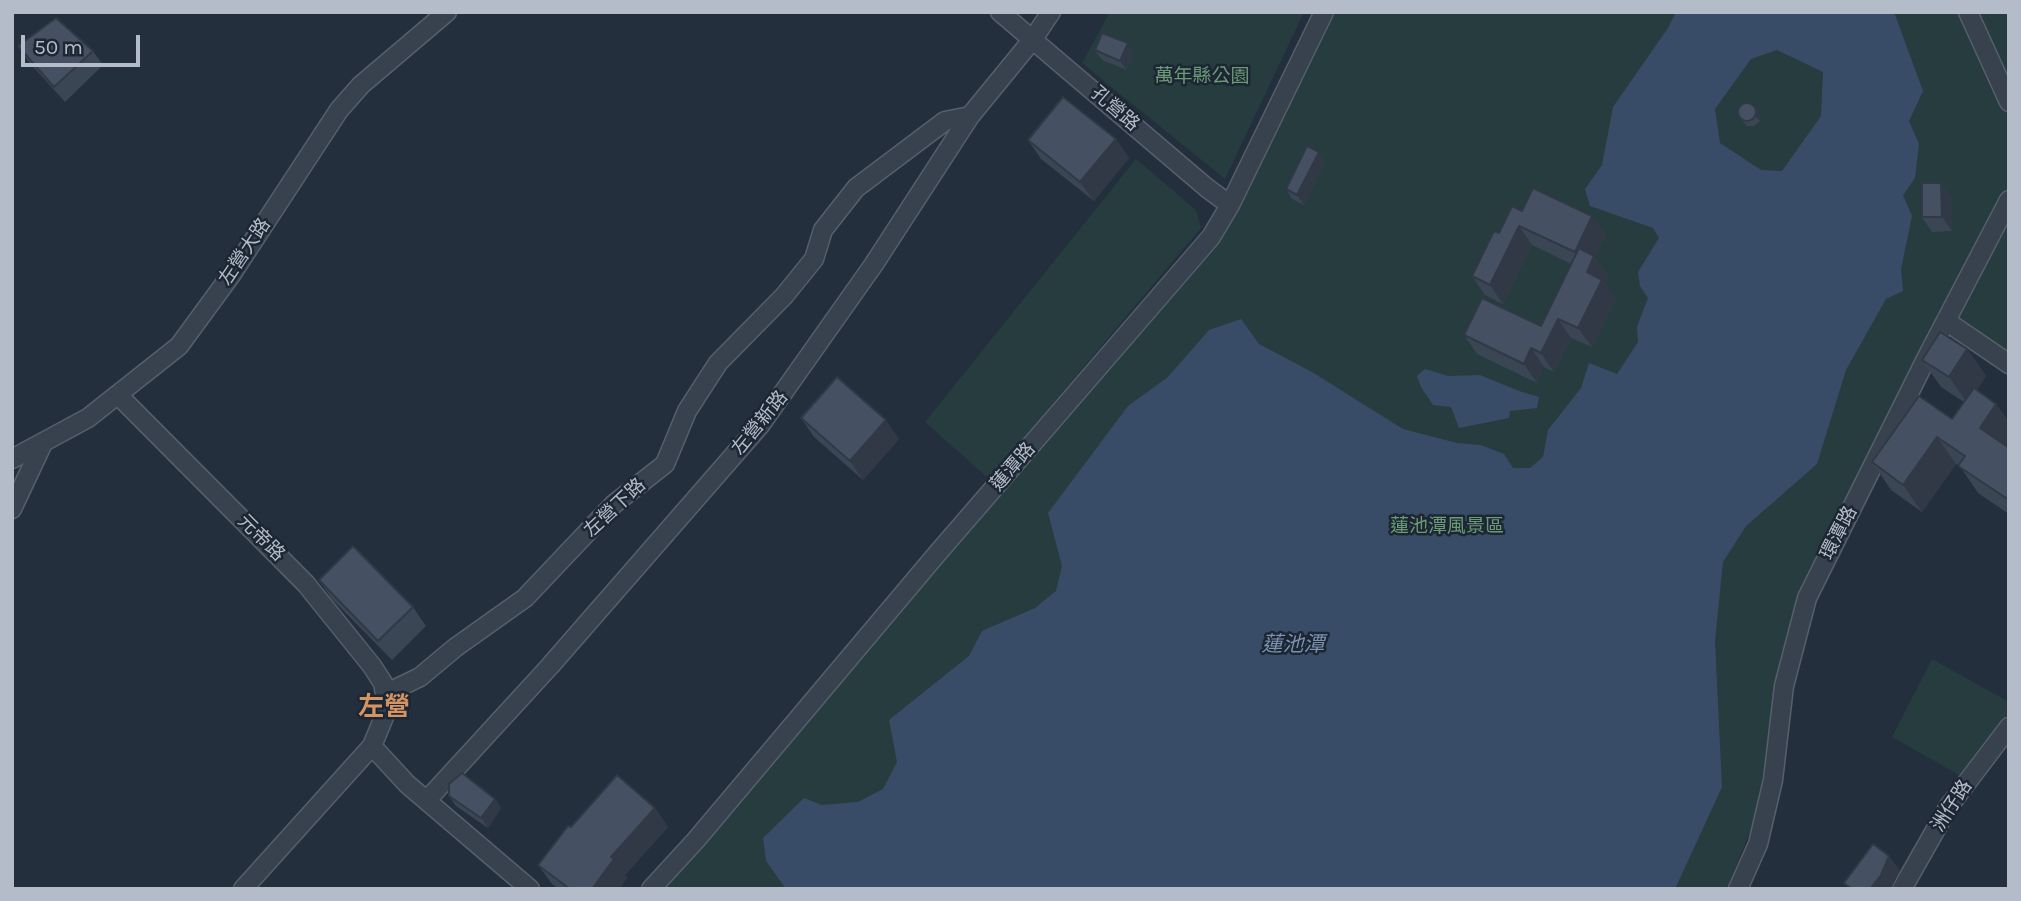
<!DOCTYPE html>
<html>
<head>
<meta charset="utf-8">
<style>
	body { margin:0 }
	#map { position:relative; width:2021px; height:901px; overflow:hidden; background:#242f3e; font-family:Karla,sans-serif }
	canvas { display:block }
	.frame { position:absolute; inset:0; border:14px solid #b4bcc9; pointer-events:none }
	.scale { position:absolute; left:21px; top:35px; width:119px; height:32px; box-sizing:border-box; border:4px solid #b4bcc9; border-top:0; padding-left:9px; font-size:21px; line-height:24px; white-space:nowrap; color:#b4bcc9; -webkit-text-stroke:5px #1d2633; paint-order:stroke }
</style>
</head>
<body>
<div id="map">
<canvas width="2021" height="901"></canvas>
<div class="frame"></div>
<div class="scale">50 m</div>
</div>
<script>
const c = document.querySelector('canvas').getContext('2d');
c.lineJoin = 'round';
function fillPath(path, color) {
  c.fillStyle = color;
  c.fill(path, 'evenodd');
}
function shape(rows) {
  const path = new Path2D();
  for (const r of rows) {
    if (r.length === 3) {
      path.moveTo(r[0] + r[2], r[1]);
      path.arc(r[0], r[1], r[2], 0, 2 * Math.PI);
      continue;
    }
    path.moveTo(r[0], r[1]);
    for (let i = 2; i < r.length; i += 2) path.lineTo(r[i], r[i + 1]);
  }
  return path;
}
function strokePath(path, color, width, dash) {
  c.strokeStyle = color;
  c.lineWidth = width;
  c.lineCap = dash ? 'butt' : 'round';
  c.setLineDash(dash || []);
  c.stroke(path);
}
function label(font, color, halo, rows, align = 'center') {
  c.font = font + ' Karla,"Noto Sans TC",sans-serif';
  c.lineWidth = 5;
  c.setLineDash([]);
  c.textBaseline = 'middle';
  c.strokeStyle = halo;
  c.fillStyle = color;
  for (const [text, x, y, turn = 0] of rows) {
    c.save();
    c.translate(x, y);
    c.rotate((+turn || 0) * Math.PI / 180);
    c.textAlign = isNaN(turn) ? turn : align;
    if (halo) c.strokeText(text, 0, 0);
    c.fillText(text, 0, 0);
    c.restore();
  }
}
const green = shape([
	[1110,12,1304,12,1225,179,1082,63],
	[1330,12,2009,12,2009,353,1941,308,1812,573,1770,738,1755,819,1727,889,657,889,1224,231],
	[1136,159,1196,210,1201,228,989,479,925,422],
	[1932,659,2009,702,2009,716,1961,776,1892,737]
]);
const water = shape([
	[1676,12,1894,12,1923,91,1909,121,1919,144,1915,178,1903,195,1912,216,1901,269,1903,291,1886,299,1846,370,1817,464,1746,526,1723,562,1715,641,1722,787,1675,889,786,889,766,861,763,838,804,798,822,805,858,802,883,789,897,762,889,720,969,656,982,631,1035,608,1056,591,1062,566,1048,513,1128,406,1168,377,1209,330,1241,319,1259,344,1312,372,1403,429,1457,443,1481,445,1504,454,1513,468,1530,468,1543,457,1548,430,1581,388,1589,363,1617,374,1638,342,1637,327,1648,298,1640,286,1638,272,1659,238,1653,228,1590,206,1585,189,1602,165,1613,107,1668,28],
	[1777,50,1823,72,1821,116,1782,171,1761,170,1720,143,1715,109,1751,59],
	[1425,369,1448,376,1480,375,1519,391,1539,397,1537,408,1510,411,1509,418,1459,428,1451,407,1433,405,1421,387,1417,376]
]);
const minor = shape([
	[1000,12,1207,188,1230,205],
	[1968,12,2009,102],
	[1946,321,2009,364],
	[118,395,306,584,372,666,383,683,385,694],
	[12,459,88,418,179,346,231,275,339,110,361,85,447,12],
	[12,509,43,443],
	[372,746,407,784,530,889],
	[427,800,550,666,761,424,874,264,970,116,1033,39,1051,12],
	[243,889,372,746,384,717,385,694,420,677,456,647,525,598,614,504,665,464,687,411,718,363,784,296,814,259,823,230,856,188,945,121,970,116],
	[651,889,696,840,936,555,1211,237,1230,205,1324,12],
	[1738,889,1758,844,1773,780,1784,686,1807,598,1926,359,2009,200],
	[1902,889,1949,806,2009,727]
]);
const wall = shape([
	[18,46,93,51,103,65,65,102,28,61],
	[1095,50,1134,53,1127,70,1102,60],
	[1757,109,1760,114,1760,121,1754,126,1747,126,1738,116],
	[1116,139,1129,158,1094,201,1041,159,1028,140],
	[1325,162,1304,205,1292,199,1286,189],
	[1952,197,1952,231,1932,232,1922,217],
	[1522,211,1592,216,1606,235,1595,257,1608,275,1604,283,1616,299,1592,347,1571,338,1554,372,1544,367,1537,383,1477,354,1464,335,1541,326,1571,264,1532,245,1503,304,1485,295,1472,276,1499,233],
	[1967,349,1986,376,1977,390,1996,404,2009,422,2009,441,2005,445,2009,448,2009,514,1978,493,1959,465,1956,464,1922,512,1891,490,1872,462,1952,419,1964,402,1941,387,1922,360],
	[801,418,899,439,863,480,814,437],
	[319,580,413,607,426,626,392,660,332,599],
	[449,796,495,799,501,808,488,828,456,806],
	[655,808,668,827,625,875,627,878,619,889,558,889,552,884,538,865,571,827]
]);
const shadedWall = shape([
	[1128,43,1134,53,1127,70,1120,61],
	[1757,109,1760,114,1760,121,1756,117],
	[1116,139,1129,158,1094,201,1080,182],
	[1319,152,1325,162,1304,205,1297,195],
	[1941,183,1952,197,1952,231,1942,217],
	[1592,216,1606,235,1595,257,1608,275,1604,283,1616,299,1592,347,1578,328,1587,271,1575,252],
	[1519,226,1532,245,1503,304,1490,285],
	[1558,319,1571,338,1554,372,1541,353],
	[1531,348,1544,367,1537,383,1524,364],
	[1967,349,1986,376,1968,404,1949,377],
	[1996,404,2009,422,2009,441,1999,455,1980,428],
	[886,420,899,439,863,480,850,461],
	[1937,437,1956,464,1922,512,1903,485],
	[495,799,501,808,488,828,481,818],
	[655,808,668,827,625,875,627,878,619,889,592,889,611,857],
	[1889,856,1900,870,1891,889,1870,889]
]);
const building = shape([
	[56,18,93,51,54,87,18,46,56,18],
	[1102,33,1128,43,1120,61,1095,50,1102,33],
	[1063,97,1116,139,1080,182,1028,140,1063,97],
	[1747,112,9],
	[1307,146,1319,152,1297,195,1286,189,1307,146],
	[1922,183,1941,183,1942,217,1922,217,1922,183],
	[1533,188,1592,216,1575,252,1519,226,1490,285,1472,276,1494,231,1499,233,1512,206,1522,211,1533,188],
	[1579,248,1594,256,1587,272,1602,280,1578,328,1558,319,1541,353,1531,348,1524,364,1464,335,1482,298,1541,326,1579,248],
	[1940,332,1967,349,1949,377,1922,360,1940,332],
	[837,377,886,420,850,461,801,418,837,377],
	[1974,388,1996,404,1980,428,2009,448,2009,500,1958,466,1965,456,1937,437,1903,485,1872,462,1919,396,1952,419,1974,388],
	[353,546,413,607,378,641,319,580,353,546],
	[462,773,495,799,481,818,449,796,449,784,462,773],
	[617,775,655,808,611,857,614,859,592,889,570,889,538,865,568,826,571,827,617,775],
	[1873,844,1889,856,1881,875,1870,889,1852,889,1844,883,1873,844]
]);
const parkNames = [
	["萬年縣公園",1202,77],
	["蓮池潭風景區",1447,527]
];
const streetNames = [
	["孔營路",1115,109,41],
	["左營大路",245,252,-56],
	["左營新路",760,423,-51],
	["蓮潭路",1013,467,-49],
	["左營下路",615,508,-43],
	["環潭路",1839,533,-63],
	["元帝路",261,538,45],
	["洲仔路",1952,806,-57]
];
const waterNames = [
	["蓮池潭",1293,645]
];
const districtNames = [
	["左營",384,708]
];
fillPath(green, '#263c3f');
fillPath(water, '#394c67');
strokePath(minor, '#565f6c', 21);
strokePath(minor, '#38414e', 18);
fillPath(wall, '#3b4654');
fillPath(shadedWall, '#303945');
fillPath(building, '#455162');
strokePath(building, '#303945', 2);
label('19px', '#6b9a76', '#1d2633', parkNames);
label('19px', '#b4bcc9', '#1d2633', streetNames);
label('italic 21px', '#7c92b1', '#1d2633', waterNames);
label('bold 26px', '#d59563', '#1d2633', districtNames);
</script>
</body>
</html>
